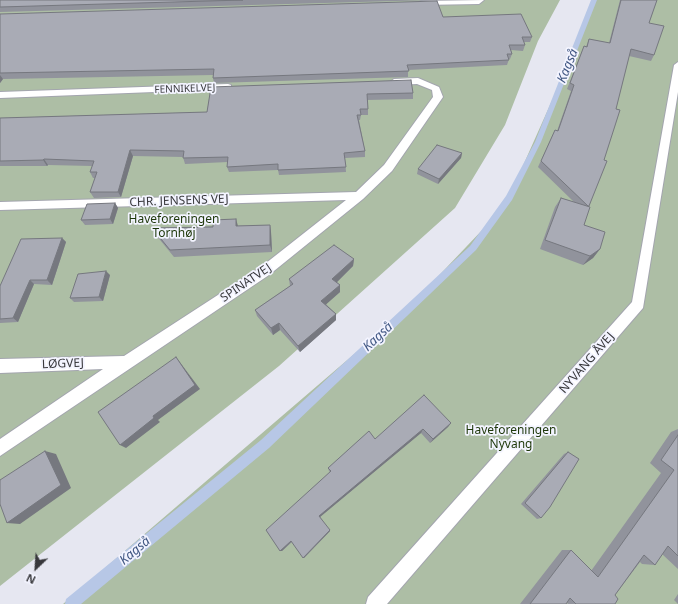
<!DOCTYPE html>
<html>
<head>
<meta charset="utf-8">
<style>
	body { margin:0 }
	#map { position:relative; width:678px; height:604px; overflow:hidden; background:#e6e7f1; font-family:"Noto Sans",sans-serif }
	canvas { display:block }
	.north { position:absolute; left:16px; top:548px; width:40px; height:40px; -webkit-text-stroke:3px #f3f4ff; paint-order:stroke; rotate:205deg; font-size:11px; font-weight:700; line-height:16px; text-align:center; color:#38383c }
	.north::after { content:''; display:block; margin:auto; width:14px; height:18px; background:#38383c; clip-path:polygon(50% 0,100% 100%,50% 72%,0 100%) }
</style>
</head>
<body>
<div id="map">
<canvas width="678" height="604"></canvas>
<div class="north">N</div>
</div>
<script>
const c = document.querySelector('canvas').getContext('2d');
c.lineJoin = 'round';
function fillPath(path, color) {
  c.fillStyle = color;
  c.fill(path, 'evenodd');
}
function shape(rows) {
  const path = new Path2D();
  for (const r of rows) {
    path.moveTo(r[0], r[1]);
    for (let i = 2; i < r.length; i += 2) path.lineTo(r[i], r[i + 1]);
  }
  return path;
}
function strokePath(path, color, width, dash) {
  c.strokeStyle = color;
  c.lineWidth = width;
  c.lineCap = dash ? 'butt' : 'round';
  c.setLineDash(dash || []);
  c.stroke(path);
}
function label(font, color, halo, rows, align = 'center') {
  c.font = font + ' "Noto Sans",sans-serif';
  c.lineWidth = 3.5;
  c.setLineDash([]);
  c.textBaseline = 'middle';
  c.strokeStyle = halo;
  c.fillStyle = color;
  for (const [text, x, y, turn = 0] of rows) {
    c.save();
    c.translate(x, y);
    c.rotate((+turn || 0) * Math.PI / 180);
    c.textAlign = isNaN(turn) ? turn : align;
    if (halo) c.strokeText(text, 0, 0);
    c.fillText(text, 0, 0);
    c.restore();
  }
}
const green = shape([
	[0,0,560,0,538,41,505,125,455,208,279,366,0,586],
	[592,0,678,0,678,604,63,604,409,307,505,206,558,87]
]);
const stream = shape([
	[591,0,597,0,541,142,512,200,476,250,269,448,81,604,65,604,66,599,261,440,470,246,506,196,535,142,591,0]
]);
const service = shape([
	[484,0,479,4,421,5,417,3,421,1,484,0],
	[678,62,678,92,643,308,387,604,366,604,368,597,632,302,674,65,678,62],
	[418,78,439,87,443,97,392,171,363,199,269,275,0,456,0,439,103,369,0,373,0,359,124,356,261,267,346,200,0,210,0,202,356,192,384,165,433,97,432,90,417,84,394,85,390,82,394,79,418,78],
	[228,84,231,85,231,89,0,98,0,92,228,84]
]);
const wall = shape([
	[0,0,432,0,0,12],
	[620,0,657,0,649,23,654,55,651,61,629,56,589,206,584,225,600,249,593,258,583,265,540,249,555,207,561,198,574,202,538,167,555,130,557,131,571,91,567,89,584,46,586,47,589,39,609,43],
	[0,14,443,17,532,37,530,42,524,42,525,45,523,51,511,50,512,54,510,59,509,59,507,65,408,70,408,77,214,83,213,78,213,75,3,79,0,83],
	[211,87,413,93,413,99,367,100,368,109,368,115,361,115,360,120,359,120,365,151,365,157,345,158,346,172,279,175,278,170,229,172,227,167,228,162,185,164,183,157,133,156,121,197,94,198,90,192,95,178,93,178,90,172,92,166,48,165,47,166,0,166,0,118,207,112],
	[462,153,461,158,438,184,417,174,418,169],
	[115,203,118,208,113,224,85,225,81,220],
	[270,225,271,232,272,252,174,257,156,235,152,228],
	[62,238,66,242,52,285,34,284,18,322,0,323,0,286],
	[354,259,353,266,337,282,340,285,340,292,326,304,336,314,336,320,300,352,280,330,273,335,257,316,255,310,290,286,289,279],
	[110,275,103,301,74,302,70,298],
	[451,423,448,427,430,443,421,433,320,517,330,531,304,558,292,542,282,551,330,472,329,471,328,468,375,439],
	[678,429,678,569,662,554,655,565,642,564,640,562,615,595,615,604,568,604,567,603,566,604,520,604,562,550,571,550,591,571,661,473,650,463,671,432],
	[568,452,541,518,537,519,521,504,564,454],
	[678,594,678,604,674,600]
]);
const shadedWall = shape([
	[0,75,3,79,0,83],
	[130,150,133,156,121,197,118,192],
	[462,153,461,158,438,184,439,179],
	[44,159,48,165,47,166,43,160],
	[115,203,118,208,113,224,110,219],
	[236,219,238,226,236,226],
	[270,225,271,232,272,252,270,245],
	[62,238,66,242,52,285,47,280],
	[600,249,593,258,583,265,590,256],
	[354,259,353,266,333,286,332,279],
	[106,271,110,275,103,301,99,297],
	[30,280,34,284,18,322,13,318],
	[340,285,340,292,322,308,321,301],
	[336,314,336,320,300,352,298,346],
	[279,323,280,330,273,335,271,328],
	[176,357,200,389,158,420,160,422,126,448,120,445,153,416],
	[451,423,448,427,430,443,433,439],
	[423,429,421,433,320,517,319,516],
	[45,451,56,454,71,488,20,524,7,523],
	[330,530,330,531,304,558,303,558],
	[291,541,292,541,282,551,280,551]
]);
const building = shape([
	[0,0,243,0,0,7,0,0],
	[621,0,657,0,649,23,664,26,654,55,631,49,616,109,620,110,604,160,607,161,589,206,588,206,541,161,555,130,558,131,574,85,570,83,584,46,587,47,589,39,610,43,621,0],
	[437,1,443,17,521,14,532,37,522,37,525,45,509,45,512,54,507,54,509,60,407,65,409,71,213,78,214,69,0,73,0,14,437,1],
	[411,80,413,93,367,94,368,109,360,109,361,115,357,115,365,151,344,153,346,167,278,170,278,164,227,167,228,157,183,158,184,151,130,150,118,192,90,192,97,172,90,172,94,161,44,159,43,160,0,161,0,118,207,112,211,87,411,80],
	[437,145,462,153,439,179,418,169,437,145],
	[561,198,590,207,584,225,605,232,600,249,590,256,545,240,561,198],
	[115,203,110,219,81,220,87,204,115,203],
	[236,219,236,226,270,225,270,245,170,250,152,228,213,227,213,220,236,219],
	[62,238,47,280,30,280,13,318,0,319,0,286,21,239,62,238],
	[334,245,354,259,332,279,340,285,321,301,336,314,298,346,279,323,271,328,255,310,293,284,289,279,334,245],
	[106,271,99,297,70,298,78,274,106,271],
	[176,357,195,385,153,416,154,418,120,445,98,412,176,357],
	[424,395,451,423,433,439,423,429,319,516,330,530,303,558,291,541,280,551,266,530,331,471,328,468,369,431,375,439,424,395],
	[678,435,678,556,668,546,655,565,644,555,615,595,618,599,615,604,576,604,570,598,566,604,530,604,571,550,598,577,674,470,661,460,678,435],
	[45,451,61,485,7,523,0,504,0,480,45,451],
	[568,452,579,459,550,507,541,518,525,503,568,452]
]);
const farStreetnames = [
	["FENNIKELVEJ",185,89,-2]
];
const streetNames = [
	["CHR. JENSENS VEJ",179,201,-2],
	["SPINATVEJ",246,283,-34],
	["NYVANG ÅVEJ",587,363,-49],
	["LØGVEJ",63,364,-2]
];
const parkNames = [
	["Haveforeningen",174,220],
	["Tornhøj",174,234],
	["Haveforeningen",511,431],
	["Nyvang",511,445]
];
const waterNames = [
	["Kagså",568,66,-68],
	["Kagså",378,337,-43],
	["Kagså",135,551,-40]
];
fillPath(green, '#adbea5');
fillPath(stream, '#b7c7e6');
strokePath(service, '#a3a5ae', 2);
fillPath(service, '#fff');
fillPath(wall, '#91939c');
fillPath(shadedWall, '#76787f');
fillPath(building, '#a9abb5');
strokePath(building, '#76787f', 1);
label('10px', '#38383c', '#f3f4ff', farStreetnames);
label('12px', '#38383c', '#f3f4ff', streetNames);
label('12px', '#1d3709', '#f3f4ff', parkNames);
label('italic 13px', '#415783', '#f3f4ff', waterNames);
</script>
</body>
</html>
